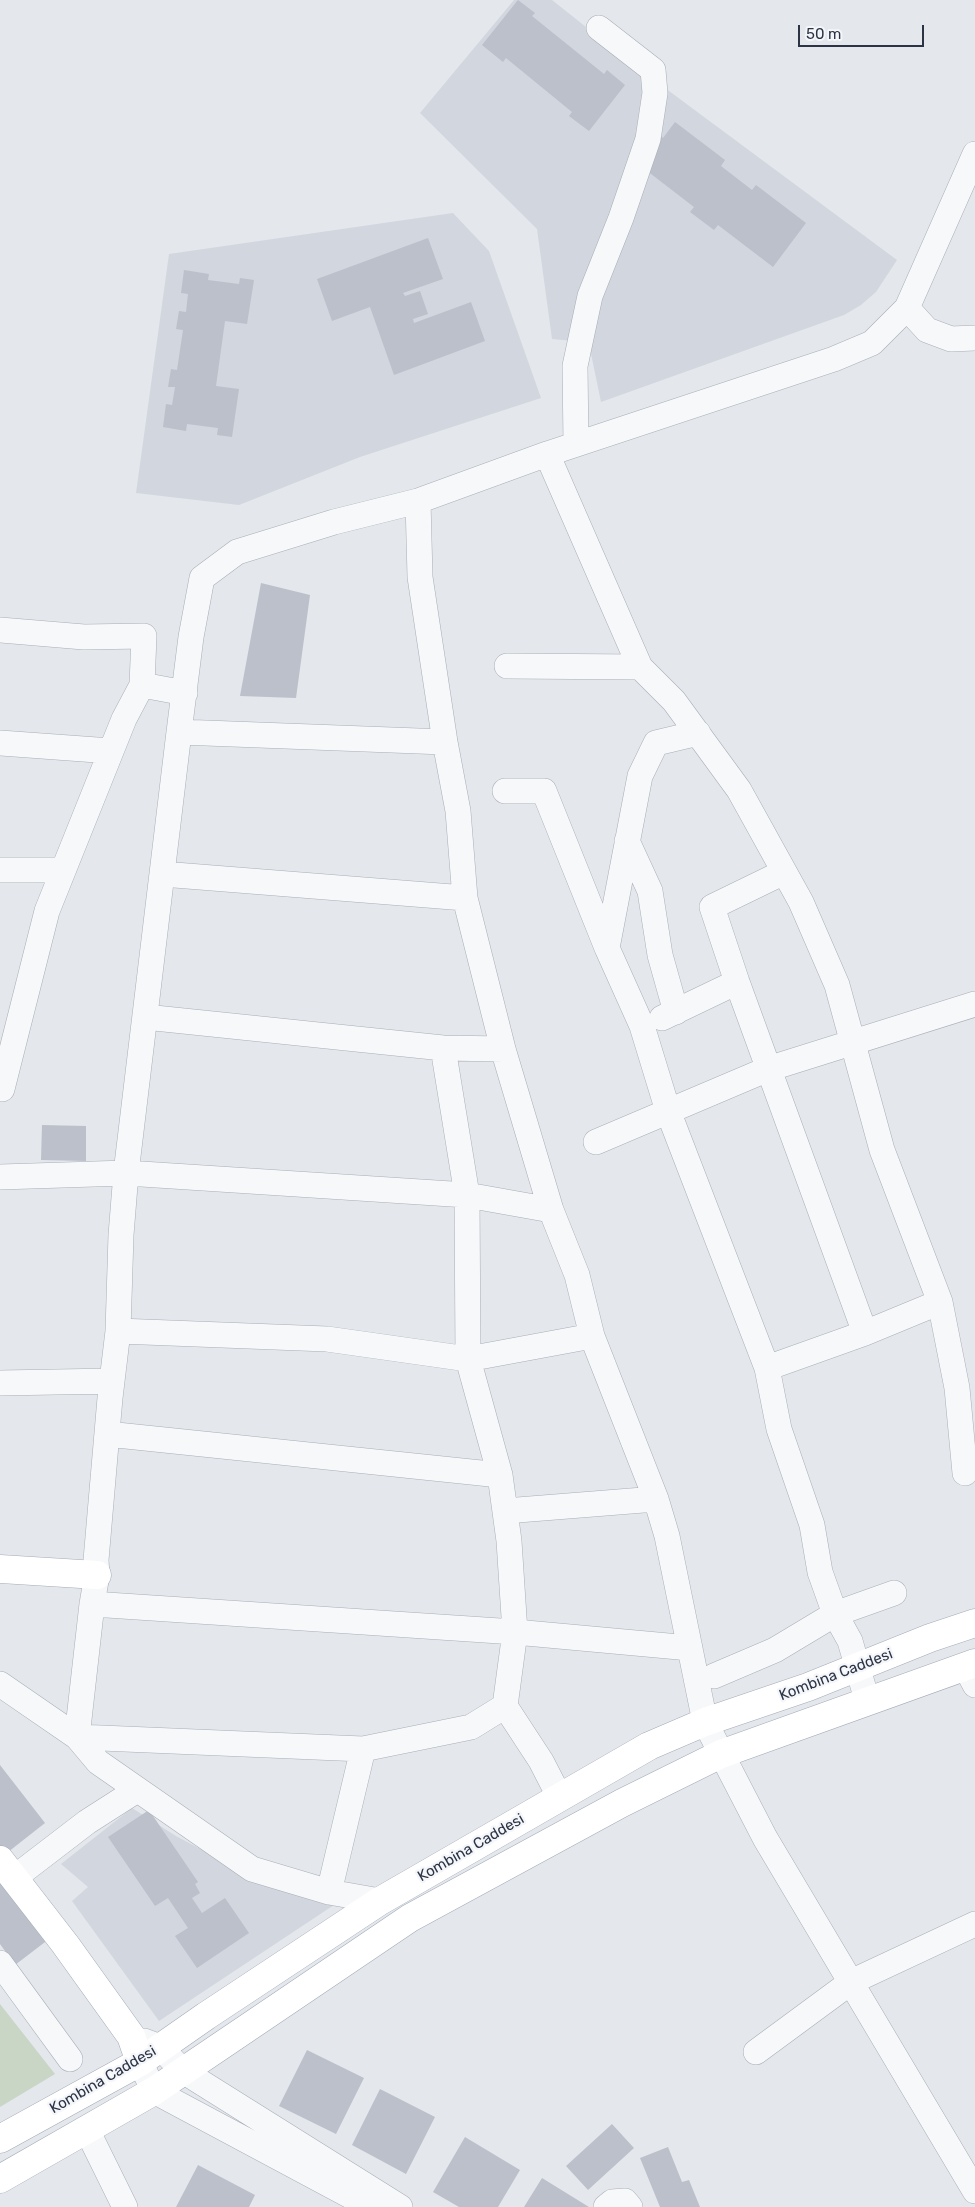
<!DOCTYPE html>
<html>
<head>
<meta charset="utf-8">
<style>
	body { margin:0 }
	#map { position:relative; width:975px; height:2207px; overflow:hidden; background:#e4e7ec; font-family:Rubik,sans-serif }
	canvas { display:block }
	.scale { position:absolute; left:798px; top:25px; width:126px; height:22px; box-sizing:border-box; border:2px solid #2b3445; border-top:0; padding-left:6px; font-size:15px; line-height:18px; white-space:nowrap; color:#2b3445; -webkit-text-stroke:4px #f4f6f9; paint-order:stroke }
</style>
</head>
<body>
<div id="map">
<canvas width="975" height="2207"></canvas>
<div class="scale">50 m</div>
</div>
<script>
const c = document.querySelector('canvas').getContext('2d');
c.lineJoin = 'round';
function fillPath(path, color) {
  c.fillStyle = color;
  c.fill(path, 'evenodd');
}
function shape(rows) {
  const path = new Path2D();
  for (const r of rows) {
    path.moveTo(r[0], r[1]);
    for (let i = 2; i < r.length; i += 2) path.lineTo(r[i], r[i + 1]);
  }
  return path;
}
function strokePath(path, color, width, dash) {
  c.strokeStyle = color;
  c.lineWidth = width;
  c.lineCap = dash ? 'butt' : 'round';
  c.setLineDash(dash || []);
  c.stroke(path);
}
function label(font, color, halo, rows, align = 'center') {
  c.font = font + ' Rubik,sans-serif';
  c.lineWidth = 4.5;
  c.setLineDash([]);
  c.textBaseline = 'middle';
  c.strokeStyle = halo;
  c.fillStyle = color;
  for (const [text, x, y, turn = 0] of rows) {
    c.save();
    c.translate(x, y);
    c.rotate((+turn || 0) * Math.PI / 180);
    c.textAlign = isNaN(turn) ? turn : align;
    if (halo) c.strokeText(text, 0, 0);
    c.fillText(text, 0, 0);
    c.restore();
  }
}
const built = shape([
	[514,0,552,0,649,77,646,114,574,341,552,339,537,229,420,113],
	[665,88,897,260,876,292,861,305,844,315,601,402,589,344,601,297],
	[453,213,489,251,541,398,360,457,239,505,136,493,169,254],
	[132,1808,176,1836,247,1874,337,1903,159,2021,72,1901,88,1887,61,1864]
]);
const green = shape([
	[0,2004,55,2074,0,2107]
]);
const building = shape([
	[518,0,535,13,532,16,604,74,607,70,625,85,589,131,569,116,572,112,506,58,503,62,482,45],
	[675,122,725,160,721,166,752,190,756,185,806,223,773,267,718,225,714,230,690,212,694,207,642,167,660,135,663,138],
	[428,238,443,279,403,293,405,296,420,291,428,314,413,319,414,323,471,302,485,341,394,375,370,307,332,321,317,279],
	[184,270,209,274,208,280,239,284,240,278,254,280,247,324,225,321,216,386,239,389,232,437,217,435,218,428,187,424,186,431,163,427,166,404,172,405,175,387,168,387,171,369,177,370,183,330,176,329,179,311,186,312,188,294,181,293],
	[261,583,310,595,296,698,240,696],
	[42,1125,86,1126,86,1161,41,1160],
	[0,1765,45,1823,3,1856,0,1852],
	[149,1810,198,1882,195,1884,200,1893,192,1898,202,1913,225,1898,249,1933,197,1968,175,1936,188,1928,168,1898,155,1906,108,1837],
	[0,1874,49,1939,15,1965,0,1944],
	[307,2050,364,2078,336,2134,279,2106],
	[380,2089,435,2117,406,2174,352,2145],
	[612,2124,634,2148,588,2190,566,2166],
	[465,2137,520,2170,498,2207,459,2207,433,2192],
	[668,2147,682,2182,689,2180,700,2207,660,2207,640,2158],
	[198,2165,255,2195,249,2207,176,2207],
	[542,2178,589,2207,524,2207]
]);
const minor = shape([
	[975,154,907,308,872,343,834,359,547,454,418,501,420,577,445,742,458,811,465,898,503,1049,551,1210,577,1275,592,1336,656,1499,667,1536,705,1722,765,1838,975,2191],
	[907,308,927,330,951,339,975,338],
	[576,444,575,366,590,296,621,218,648,139,655,93,653,70,599,28],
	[547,454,640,667,674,701,739,790,801,902,837,985,882,1150,940,1302,865,1333,737,982,712,907,784,872],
	[0,630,84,637,144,636,142,685],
	[507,666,640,667],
	[179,732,445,742],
	[698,733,656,743,640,776,607,948,642,1026,668,1111,767,1368,779,1429,812,1525,820,1572,835,1614,850,1641,867,1700],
	[0,743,111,751],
	[505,791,544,791,607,948],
	[627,841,650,891,660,955,676,1012],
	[0,870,63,870],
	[162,874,465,898],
	[145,1017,443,1048,503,1049],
	[662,1018,737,982],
	[443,1048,467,1195,468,1359,592,1336],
	[0,1086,2,1089,47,911,124,719,142,685,185,693],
	[596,1142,768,1069,975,1004],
	[0,1177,126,1173,467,1195,551,1210],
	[940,1302,957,1388,965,1473],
	[767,1368,865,1333],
	[0,1383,112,1381],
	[107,1434,500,1475],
	[505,1511,656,1499],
	[92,1604,515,1632,690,1648],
	[965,1666,975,1685],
	[714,1676,775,1650,835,1614,894,1593],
	[0,1684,77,1737,363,1749,471,1727,505,1706,515,1632,509,1541,500,1475,468,1359,327,1339,118,1331],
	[505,1706,541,1761,559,1796],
	[14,1878,87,1822,137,1790],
	[329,1892,363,1749],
	[380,1901,329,1892,252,1869,98,1762,77,1737,92,1604,97,1575,96,1560,110,1398,118,1331,121,1235,126,1173,179,732,191,637,202,578,237,552,334,522,418,501],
	[0,1963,70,2059],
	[144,2041,160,2047,183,2071,400,2207],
	[756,2052,851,1982,975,1924],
	[140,2062,154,2091,371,2207],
	[87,2130,125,2207],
	[606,2207,612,2202,625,2201,630,2207]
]);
const major = shape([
	[0,1569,97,1575],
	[0,1860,65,1944,131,2036,140,2062],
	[0,2139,140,2062,206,2016,380,1901,649,1746,705,1722,808,1687,930,1638,975,1623],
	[0,2179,154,2091,410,1918,622,1803,721,1754,975,1663]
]);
const streetNames = [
	["Kombina Caddesi",836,1675,-21],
	["Kombina Caddesi",471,1848,-30],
	["Kombina Caddesi",103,2080,-30]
];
fillPath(built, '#d2d6de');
fillPath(green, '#c9d6c5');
fillPath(building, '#bbc0ca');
strokePath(minor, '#a9aeb7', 26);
strokePath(major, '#a3abb8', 29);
strokePath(minor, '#f7f8fa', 25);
strokePath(major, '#fff', 28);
label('15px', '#2b3445', '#f4f6f9', streetNames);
</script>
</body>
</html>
